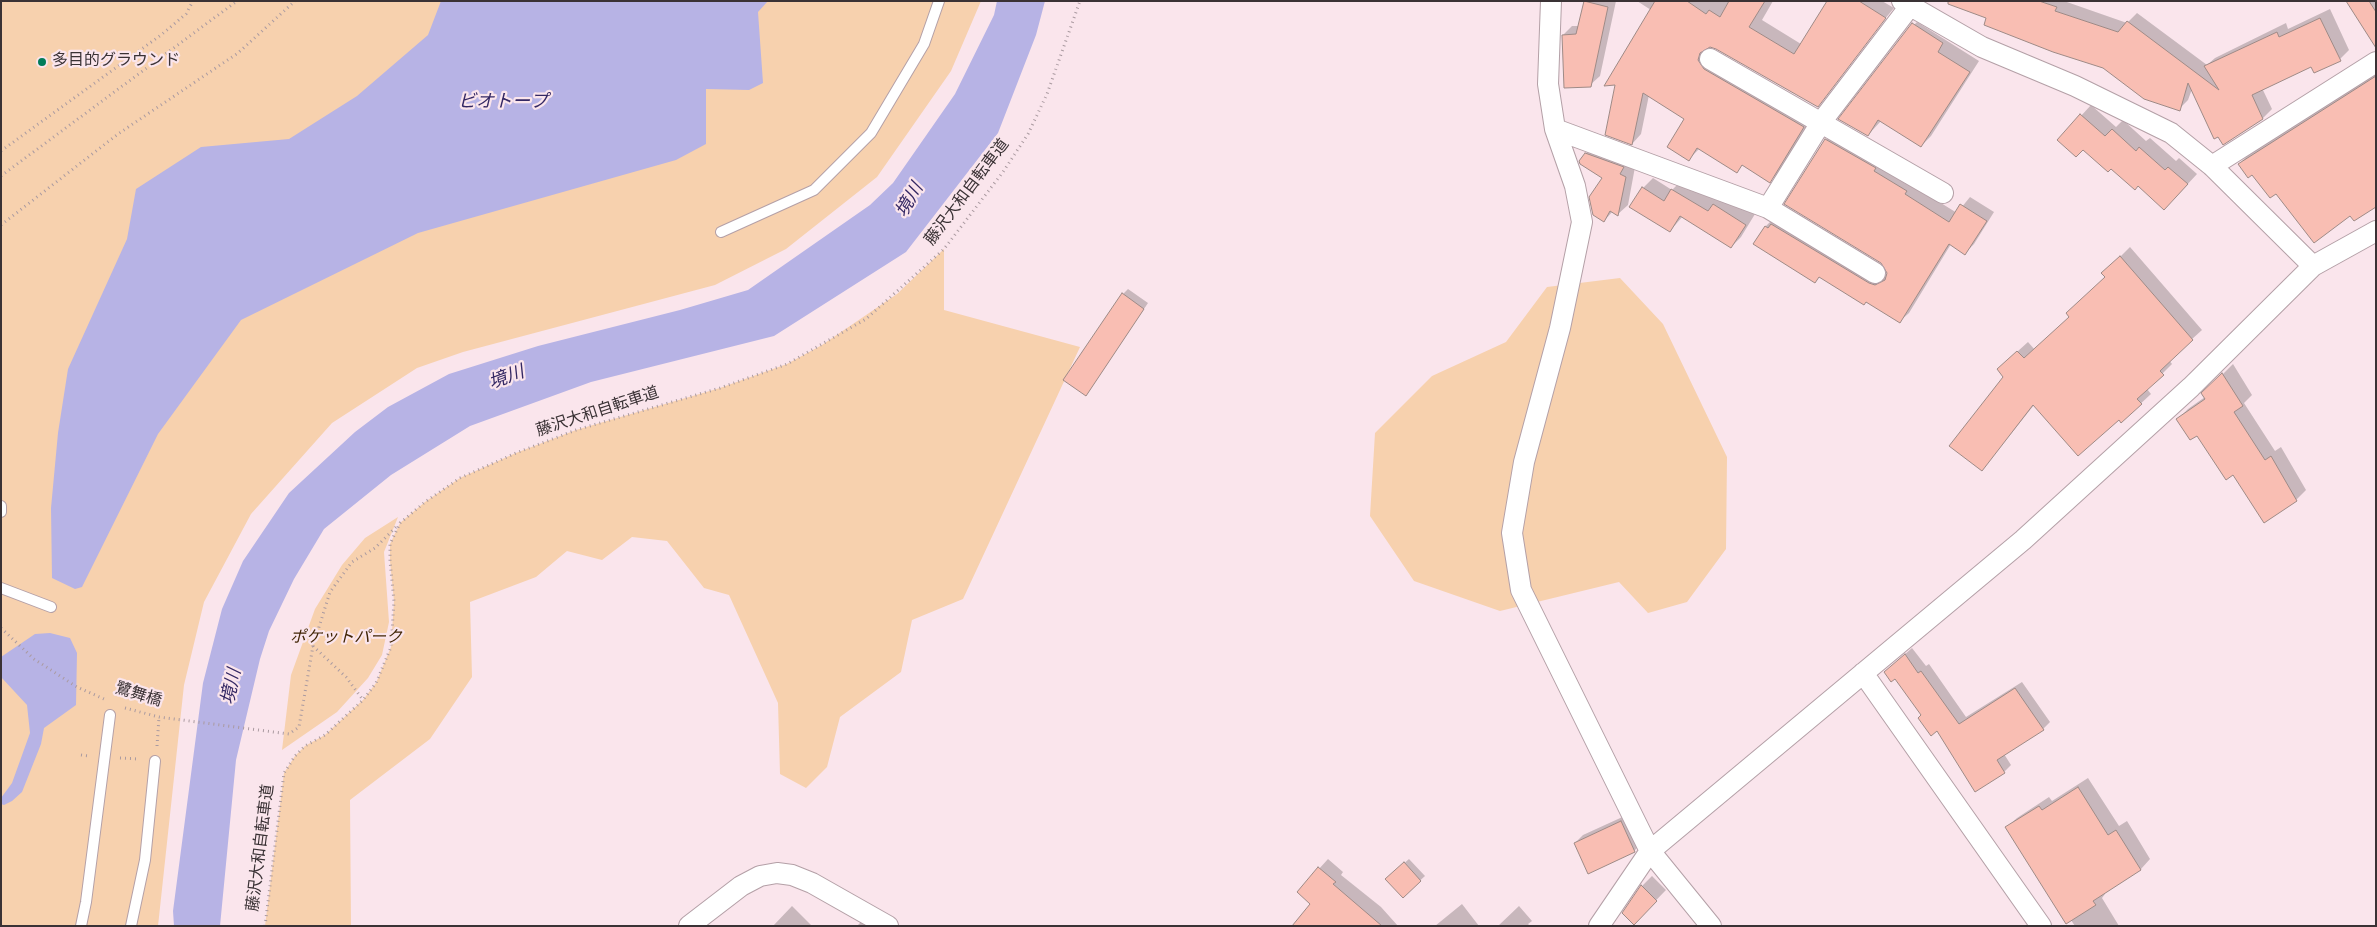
<!DOCTYPE html>
<html>
<head>
<meta charset="utf-8">
<style>
	body { margin:0 }
	#map { position:relative; width:2377px; height:927px; overflow:hidden; background:#fae5ec; font-family:Spectral,serif }
	canvas { display:block }
	.frame { position:absolute; inset:0; border:2px solid #3a3235; pointer-events:none }
</style>
</head>
<body>
<div id="map">
<canvas width="2377" height="927"></canvas>
<div class="frame"></div>
</div>
<script>
const c = document.querySelector('canvas').getContext('2d');
c.lineJoin = 'round';
function fillPath(path, color) {
  c.fillStyle = color;
  c.fill(path, 'evenodd');
}
function shape(rows) {
  const path = new Path2D();
  for (const r of rows) {
    path.moveTo(r[0], r[1]);
    for (let i = 2; i < r.length; i += 2) path.lineTo(r[i], r[i + 1]);
  }
  return path;
}
function strokePath(path, color, width, dash) {
  c.strokeStyle = color;
  c.lineWidth = width;
  c.lineCap = dash ? 'butt' : 'round';
  c.setLineDash(dash || []);
  c.stroke(path);
}
function label(font, color, halo, rows, align = 'center') {
  c.font = font + ' Spectral,"Noto Sans JP",serif';
  c.lineWidth = 4.5;
  c.setLineDash([]);
  c.textBaseline = 'middle';
  c.strokeStyle = halo;
  c.fillStyle = color;
  for (const [text, x, y, turn = 0] of rows) {
    c.save();
    c.translate(x, y);
    c.rotate((+turn || 0) * Math.PI / 180);
    c.textAlign = isNaN(turn) ? turn : align;
    if (halo) c.strokeText(text, 0, 0);
    c.fillText(text, 0, 0);
    c.restore();
  }
}
const green = shape([
	[1,1,981,1,951,71,877,177,786,249,715,285,463,352,417,368,332,423,251,514,204,602,184,685,158,926,1,926],
	[944,249,944,310,1080,347,963,599,912,620,901,672,840,717,827,767,806,788,780,774,778,703,729,595,704,588,667,541,632,537,602,560,567,551,536,577,470,602,472,677,430,739,350,800,351,926,265,926,284,773,295,756,305,746,325,735,363,700,376,683,391,647,394,601,390,561,390,544,400,523,425,502,460,478,516,453,576,430,720,388,787,364,822,345,897,294],
	[1620,278,1663,324,1727,457,1726,549,1687,602,1648,613,1619,582,1500,611,1414,581,1370,516,1375,433,1432,376,1506,342,1547,287],
	[398,517,384,552,389,622,382,655,368,678,337,712,282,750,291,675,315,609,342,565,365,538]
]);
const water = shape([
	[441,1,768,1,758,12,763,83,749,90,706,89,706,144,676,160,418,233,241,320,158,434,82,587,75,589,52,578,51,508,58,433,68,369,127,239,136,189,201,147,289,139,357,96,428,35],
	[997,1,1045,1,1036,35,998,133,906,252,774,336,591,382,470,426,391,475,324,529,294,579,269,631,260,659,236,760,220,926,174,926,173,911,203,683,222,609,243,561,289,493,355,432,388,407,449,374,538,346,680,310,748,290,870,205,893,183,955,94,994,15],
	[50,633,70,638,77,653,76,705,44,728,41,744,22,792,12,801,4,805,1,804,1,798,12,783,30,733,27,705,1,677,1,657,35,634]
]);
const shadow = shape([
	[1584,1,1616,1,1600,76,1590,85,1563,35,1572,26,1579,26],
	[1637,1,1773,1,1762,20,1801,44,1828,1,1882,1,1894,8,1874,32,1839,60,1707,47,1713,60,1812,117,1779,172,1770,181,1743,164,1737,171,1700,148,1689,159,1686,118,1649,95,1641,134,1632,144,1616,84,1651,10],
	[1962,1,2064,1,2127,23,2137,13,2207,65,2215,58,2286,23,2288,29,2330,9,2349,50,2340,59,2311,65,2262,88,2272,109,2263,118,2192,89,2188,100,2179,109,2104,67,1988,17],
	[2347,1,2376,1,2376,35],
	[1917,22,1979,61,1931,136,1921,146,1881,121,1868,135,1907,32],
	[2376,74,2376,206,2351,214,2276,192,2239,164,2248,155],
	[2091,105,2116,127,2123,120,2146,141,2150,138,2176,161,2179,158,2197,174,2174,199,2138,185,2083,149,2059,140],
	[1834,131,1912,185,1957,213,1970,197,1994,212,1974,244,1965,253,1951,244,1909,313,1900,321,1820,276,1815,282,1755,244,1766,226,1774,218,1878,275,1887,275,1888,273,1826,140],
	[1596,143,1635,167,1628,205,1618,214,1613,211,1604,221,1603,177,1586,153],
	[1653,178,1672,190,1682,180,1718,201,1724,195,1755,214,1741,237,1731,247,1683,216,1670,231,1643,188],
	[2130,247,2202,330,2169,360,2172,364,2147,389,2151,394,2122,421,2119,418,2034,405,1982,470,2008,360,2028,342,2035,350,2070,317,2106,277,2113,264],
	[1128,289,1148,303,1090,389,1123,294],
	[2233,364,2252,395,2244,403,2275,451,2281,447,2306,490,2296,500,2234,474,2197,434,2178,419,2188,409,2205,397,2203,394],
	[1912,648,1926,666,1929,664,1966,717,2022,682,2050,722,2043,729,2004,754,2011,765,2004,772,1937,729,1923,715,1895,677,1885,672],
	[2088,778,2119,826,2127,821,2150,859,2141,869,2104,892,2105,894,2102,898,2119,926,2075,926,2007,827,2017,818,2049,797,2052,801],
	[1629,814,1642,843,1634,851,1575,843,1583,835],
	[1328,859,1343,872,1341,875,1381,907,1398,926,1357,926,1312,904,1298,892],
	[1409,859,1425,876,1403,896,1392,874],
	[1652,876,1666,890,1634,923,1624,913,1642,886],
	[1462,904,1479,926,1435,926],
	[792,906,812,926,773,926],
	[1519,906,1532,921,1528,924,1530,926,1498,926],
	[861,922,865,926,857,926]
]);
const building = shape([
	[1584,1,1608,7,1591,87,1564,88,1562,35,1576,34,1584,1],
	[1655,1,1687,1,1706,14,1709,10,1720,17,1729,1,1765,1,1749,27,1794,54,1827,1,1859,1,1886,18,1818,107,1716,49,1710,47,1700,53,1698,60,1704,69,1804,127,1770,183,1742,165,1737,173,1697,148,1689,161,1667,147,1684,119,1643,93,1632,145,1605,135,1615,85,1604,86,1655,1],
	[1948,1,2039,1,2057,7,2055,11,2118,32,2127,21,2219,90,2204,66,2277,32,2279,37,2320,18,2341,61,2314,73,2311,67,2252,95,2263,119,2223,145,2218,137,2214,139,2188,83,2180,111,2144,99,2103,68,2053,52,1984,25,1986,18,1948,4,1948,1],
	[2346,1,2369,1,2376,12,2376,48,2346,1],
	[1912,23,1943,43,1938,52,1970,72,1921,147,1878,120,1868,136,1838,119,1912,23],
	[2376,76,2376,207,2354,221,2350,216,2314,243,2276,194,2270,198,2252,175,2248,178,2238,164,2376,76],
	[2080,114,2105,136,2112,129,2136,151,2139,147,2165,170,2168,167,2188,184,2164,210,2138,186,2135,190,2111,169,2108,172,2083,150,2076,157,2057,140,2080,114],
	[1825,139,1876,168,1874,171,1907,191,1905,194,1949,222,1960,204,1987,221,1965,255,1949,244,1900,323,1866,302,1864,305,1819,277,1815,283,1753,244,1765,226,1768,228,1771,224,1869,283,1875,285,1885,280,1887,273,1881,263,1784,204,1825,139],
	[1585,153,1624,167,1620,174,1626,177,1618,216,1610,211,1604,222,1593,215,1589,197,1602,178,1580,164,1579,161,1585,153],
	[1642,187,1664,201,1671,189,1708,211,1713,204,1746,225,1731,248,1680,216,1670,232,1629,207,1642,187],
	[2120,256,2193,340,2160,371,2164,375,2137,399,2142,404,2121,423,2119,420,2078,456,2033,405,1982,471,1949,446,2003,377,1997,369,2017,351,2024,358,2069,317,2066,313,2105,277,2101,273,2120,256],
	[1122,293,1144,309,1086,396,1063,380,1122,293],
	[2222,373,2243,406,2234,412,2265,460,2271,456,2297,501,2264,523,2233,475,2226,480,2197,436,2190,440,2176,419,2205,399,2201,393,2222,373],
	[1905,654,1918,673,1921,671,1959,724,2015,688,2044,730,1997,760,2005,773,1975,792,1937,731,1931,736,1918,718,1921,715,1895,679,1891,682,1884,672,1905,654],
	[2078,787,2108,835,2116,830,2141,870,2093,901,2096,905,2066,924,2005,827,2039,806,2042,810,2078,787],
	[1621,821,1635,852,1588,874,1574,843,1621,821],
	[1404,862,1421,881,1403,898,1385,879,1404,862],
	[1318,867,1336,882,1333,884,1382,926,1292,926,1310,904,1297,892,1318,867],
	[1641,885,1657,901,1634,925,1622,913,1641,885]
]);
const path = shape([
	[1,151,161,35,186,14,193,1],
	[1,176,237,1],
	[1,225,118,134,238,53,295,1],
	[1,628,34,659,77,687,104,699],
	[313,646,346,677,363,700],
	[125,708,159,717,289,734,299,727,313,646,330,592,352,562,375,548,398,525],
	[157,746,159,717],
	[81,755,89,756],
	[120,758,138,759],
	[265,926,284,773,295,756,305,746,325,735,363,700,376,683,391,647,394,601,390,561,390,544,400,523,425,502,460,478,516,453,576,430,720,388,787,364,866,319,944,249,1003,172,1028,134,1047,94,1080,1]
]);
const service = shape([
	[721,232,814,190,871,133,924,44,939,1],
	[1,506,1,512],
	[1,588,51,607],
	[81,926,86,902,110,715],
	[131,926,145,860,155,761]
]);
const minor = shape([
	[1551,1,1548,84,1555,129,1575,186,1582,222,1560,328,1524,462,1512,533,1521,590,1650,851,1711,926],
	[1902,1,1982,47,2075,86,2171,133,2212,166,2313,266],
	[1710,59,1943,193],
	[1555,129,1768,208,1875,273],
	[2212,166,2376,62],
	[1768,208,1822,121,1910,6],
	[1863,673,2041,926],
	[689,926,741,886,760,876,777,873,792,875,812,883,888,926],
	[1599,926,1650,851,2023,540,2191,387,2313,266,2376,231]
]);
const markers = [
	[42,62,5,"#017c59"]
];
const poiNames = [
	["多目的グラウンド",52,62]
];
const streetNames = [
	["藤沢大和自転車道",968,193,-53],
	["藤沢大和自転車道",598,413,-18],
	["鷺舞橋",138,696,17],
	["藤沢大和自転車道",262,848,-83]
];
const parkNames = [
	["ポケットパーク",346,639]
];
const waterNames = [
	["ビオトープ",503,103],
	["境川",911,201,-60],
	["境川",507,379,-20],
	["境川",233,687,-78]
];
fillPath(green, '#f7d1ae');
fillPath(water, '#b7b3e5');
fillPath(shadow, '#0003');
fillPath(building, '#f9beb3');
strokePath(building, '#9e8a86', 1);
strokePath(service, '#b4a0a7', 12);
strokePath(minor, '#b4a0a7', 22);
strokePath(path, '#aa9aa0', 3, [1, 4]);
strokePath(service, '#fff', 10);
strokePath(minor, '#fff', 20);
for (const [x, y, r, color] of markers) {
  const dot = new Path2D();
  dot.arc(x, y, r, 0, 2 * Math.PI);
  c.fillStyle = color;
  c.fill(dot);
  strokePath(dot, '#fae5ec', 2);
}
label('16px', '#3a3235', '#fae5ec', poiNames, 'left');
label('16px', '#3a3235', '#fae5ec', streetNames);
label('italic 16px', '#412505', '#fae5ec', parkNames);
label('italic 18px', '#342864', '#fae5ec', waterNames);
</script>
</body>
</html>
